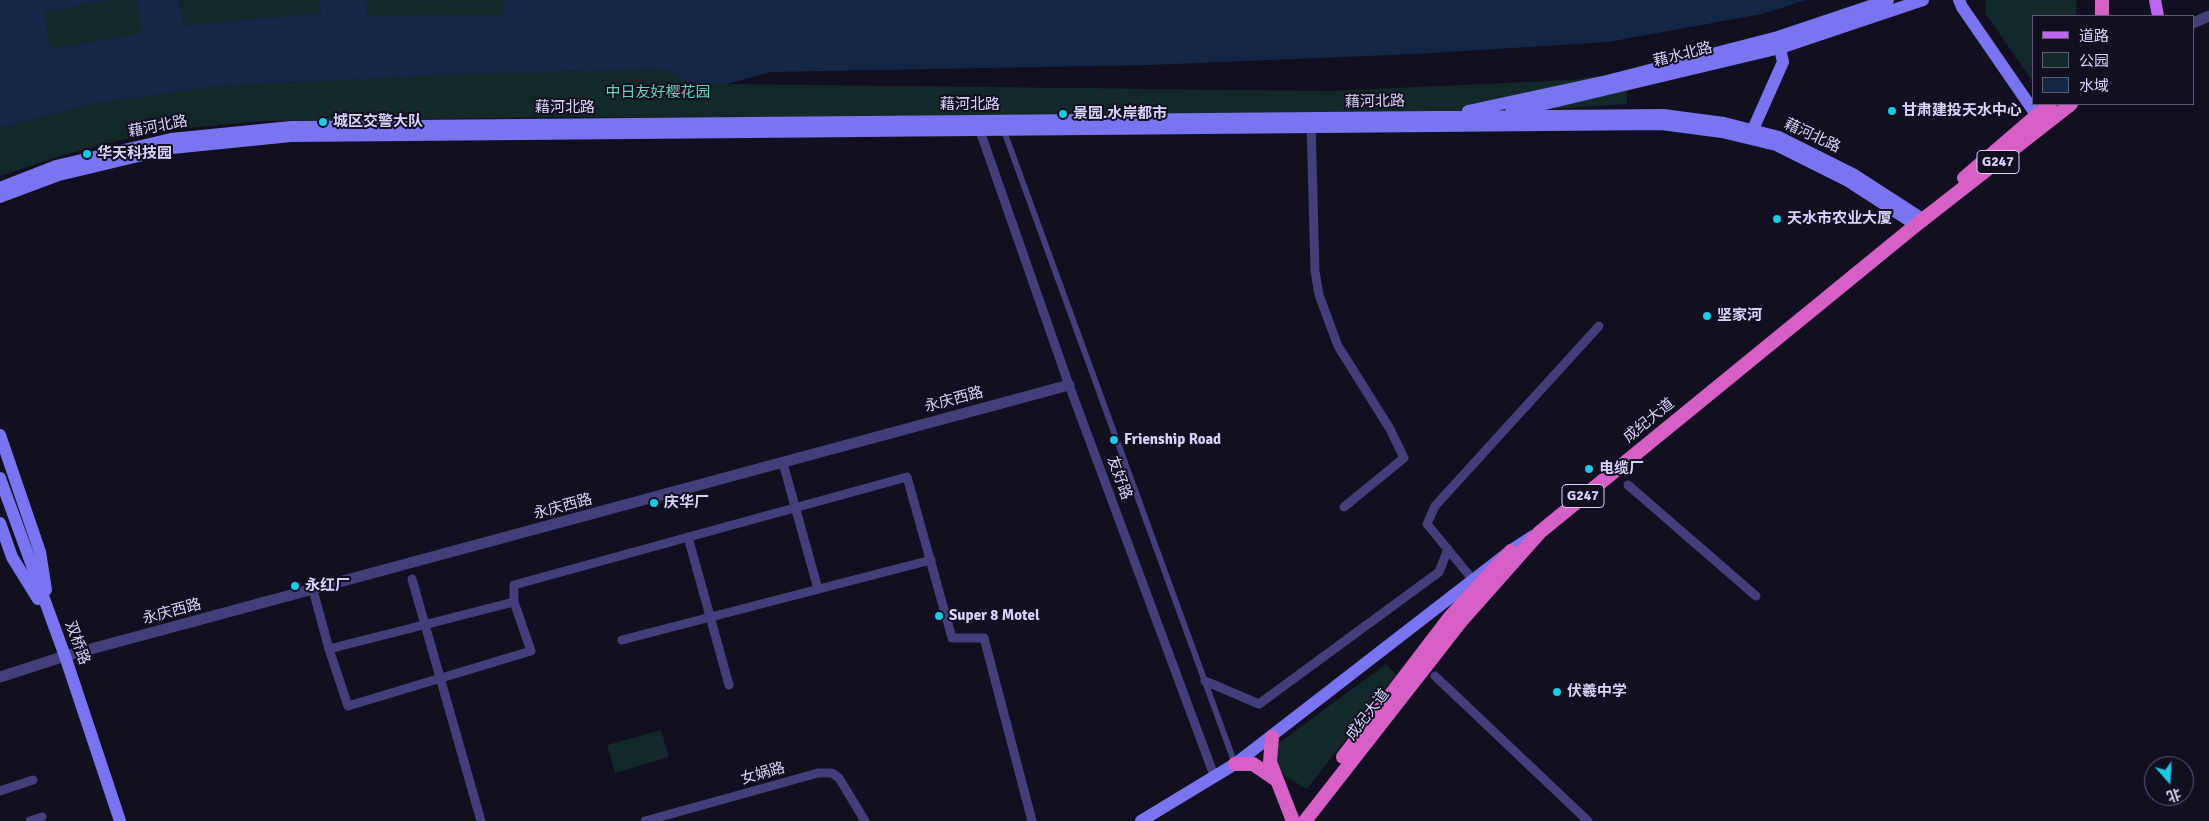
<!DOCTYPE html>
<html>
<head>
<meta charset="utf-8">
<style>
	body { margin:0 }
	#map { position:relative; width:2209px; height:821px; overflow:hidden; background:#120f20; font-family:Signika,"Noto Sans SC",sans-serif }
	canvas { display:block }
	.legend { position:absolute; left:2032px; top:15px; width:162px; height:90px; box-sizing:border-box; background:#120f20; border:1px solid #615d77; margin:0; padding:6px 9px; list-style:none; font-size:15px; color:#d8d3fa }
	.legend li { display:flex; align-items:center; gap:10px; height:25px }
	.legend b { width:25px; border:1px solid #615d77 }
	.north { position:absolute; left:2144px; top:756px; width:50px; height:50px; box-sizing:border-box; background:#120f20; border:1px solid #615d77; border-radius:50%; rotate:161deg; font-size:14px; font-weight:700; line-height:20px; text-align:center; color:#d8d3fa }
	.north::after { content:''; display:block; margin:auto; width:18px; height:22px; background:#18cae2; clip-path:polygon(50% 0,100% 100%,50% 72%,0 100%) }
</style>
</head>
<body>
<div id="map">
<canvas width="2209" height="821"></canvas>
<ul class="legend">
<li><b style="height:6px;background:#be65ef"></b>道路</li>
<li><b style="height:14px;background:#132929"></b>公园</li>
<li><b style="height:14px;background:#142645"></b>水域</li>
</ul>
<div class="north">北</div>
</div>
<script>
const c = document.querySelector('canvas').getContext('2d');
c.lineJoin = 'round';
function fillPath(path, color) {
  c.fillStyle = color;
  c.fill(path, 'evenodd');
}
function shape(rows) {
  const path = new Path2D();
  for (const r of rows) {
    path.moveTo(r[0], r[1]);
    for (let i = 2; i < r.length; i += 2) path.lineTo(r[i], r[i + 1]);
  }
  return path;
}
function strokePath(path, color, width, dash) {
  c.strokeStyle = color;
  c.lineWidth = width;
  c.lineCap = dash ? 'butt' : 'round';
  c.setLineDash(dash || []);
  c.stroke(path);
}
function label(font, color, halo, rows, align = 'center') {
  c.font = font + ' Signika,"Noto Sans SC",sans-serif';
  c.lineWidth = 4;
  c.setLineDash([]);
  c.textBaseline = 'middle';
  c.strokeStyle = halo;
  c.fillStyle = color;
  for (const [text, x, y, turn = 0] of rows) {
    c.save();
    c.translate(x, y);
    c.rotate((+turn || 0) * Math.PI / 180);
    c.textAlign = isNaN(turn) ? turn : align;
    if (halo) c.strokeText(text, 0, 0);
    c.fillText(text, 0, 0);
    c.restore();
  }
}
const green = shape([
	[109,0,137,0,143,33,51,49,44,12],
	[179,0,319,0,321,13,184,25],
	[366,0,503,0,504,15,368,16],
	[1986,0,2077,0,2076,16,2033,16,2033,82,1985,13],
	[667,69,692,86,727,84,1331,91,1570,80,1628,72,1627,104,1508,112,942,120,575,117,261,121,158,131,63,155,0,176,0,128,93,104,216,86,470,74],
	[1386,664,1396,675,1307,789,1285,776,1275,764,1276,745],
	[661,730,669,757,615,773,607,745]
]);
const water = shape([
	[0,0,109,0,44,12,51,49,142,33,137,0,179,0,184,25,321,13,319,0,366,0,368,16,503,15,503,0,1806,0,1762,14,1608,42,1415,54,1150,65,770,72,727,84,692,86,667,69,470,74,216,86,93,104,0,128]
]);
const pedestrian = shape([
	[1004,131,1235,764]
]);
const minor = shape([
	[1311,122,1315,271,1319,295,1338,346,1390,429,1404,458,1344,507],
	[980,131,1069,385,1215,778],
	[783,463,818,589],
	[1628,485,1756,596],
	[688,537,729,685],
	[412,579,481,821],
	[1473,580,1427,524,1435,506,1599,326],
	[313,590,329,649,348,706,531,651,514,602],
	[622,640,931,560],
	[329,649,514,602,514,585,907,477,952,638,984,638,1032,821],
	[1435,676,1588,821],
	[1205,681,1259,704,1439,572,1448,549],
	[0,791,33,780],
	[30,821,42,817],
	[645,821,818,773,832,773,839,778,865,821]
]);
const tertiary = shape([
	[2193,23,2209,16],
	[0,677,65,656,1069,385]
]);
const secondary = shape([
	[1959,0,1962,7,2037,116],
	[1468,111,1607,81,1778,37,1888,0],
	[1511,112,1780,48,1923,0],
	[1750,136,1783,62,1778,39],
	[0,188,56,166,171,139,291,127,1663,115,1724,123,1779,137,1853,174,1924,220],
	[0,197,59,175,172,148,291,136,1661,124,1722,132,1776,145,1848,181,1916,225],
	[0,435,40,552,46,590],
	[0,478,65,656,120,821],
	[0,523,12,557,38,599],
	[1141,821,1235,764,1513,549,1533,536]
]);
const primary = shape([
	[2155,0,2158,16]
]);
const trunk = shape([
	[2102,16,2102,0],
	[1964,178,2050,104],
	[1272,737,1270,762,1293,821],
	[1343,757,1450,617,1511,551],
	[1235,764,1253,764,1275,779],
	[1305,821,1462,620,1540,532,1916,225,2071,104]
]);
const markers = [
	[1892,111,5,"#18cae2"],
	[1063,114,5,"#18cae2"],
	[323,122,5,"#18cae2"],
	[87,154,5,"#18cae2"],
	[1777,219,5,"#18cae2"],
	[1707,316,5,"#18cae2"],
	[1114,440,5,"#18cae2"],
	[1589,469,5,"#18cae2"],
	[654,503,5,"#18cae2"],
	[295,586,5,"#18cae2"],
	[939,616,5,"#18cae2"],
	[1557,692,5,"#18cae2"]
];
const shields = [
	[1998,162,42],
	[1583,496,42]
];
const shieldNames = [
	["G247",1998,162],
	["G247",1583,496]
];
const streetNames = [
	["藉水北路",1683,55,-14],
	["藉河北路",1375,102,-1],
	["藉河北路",970,105],
	["藉河北路",565,108],
	["藉河北路",158,127,-11],
	["藉河北路",1812,136,25],
	["永庆西路",954,400,-15],
	["成纪大道",1649,421,-39],
	["友好路",1119,478,70],
	["永庆西路",563,507,-15],
	["永庆西路",172,612,-15],
	["双桥路",77,643,70],
	["成纪大道",1368,715,-52],
	["女娲路",763,774,-16]
];
const parkNames = [
	["中日友好樱花园",658,93]
];
const poiNames = [
	["甘肃建投天水中心",1902,111],
	["景园.水岸都市",1073,114],
	["城区交警大队",333,122],
	["华天科技园",97,154],
	["天水市农业大厦",1787,219],
	["坚家河",1717,316],
	["Frienship Road",1124,440],
	["电缆厂",1599,469],
	["庆华厂",664,503],
	["永红厂",305,586],
	["Super 8 Motel",949,616],
	["伏羲中学",1567,692]
];
fillPath(green, '#132929');
fillPath(water, '#142645');
strokePath(pedestrian, '#423f7a', 6);
strokePath(minor, '#423f7a', 9);
strokePath(tertiary, '#423f7a', 11);
strokePath(secondary, '#7974f0', 12);
strokePath(primary, '#be65ef', 12);
strokePath(trunk, '#d660c6', 14);
for (const [x, y, r, color] of markers) {
  const dot = new Path2D();
  dot.arc(x, y, r, 0, 2 * Math.PI);
  c.fillStyle = color;
  c.fill(dot);
  strokePath(dot, '#120f20', 2);
}
for (const [x, y, w] of shields) {
  const box = new Path2D();
  box.roundRect(x - w / 2, y - 11.5, w, 23, 4);
  c.fillStyle = '#120f20';
  c.fill(box);
  strokePath(box, '#d8d3fa', 1);
}
label('bold 14px', '#d8d3fa', null, shieldNames);
label('15px', '#d8d3fa', '#120f20', streetNames);
label('15px', '#67d2b9', '#120f20', parkNames);
label('bold 15px', '#d8d3fa', '#120f20', poiNames, 'left');
</script>
</body>
</html>
